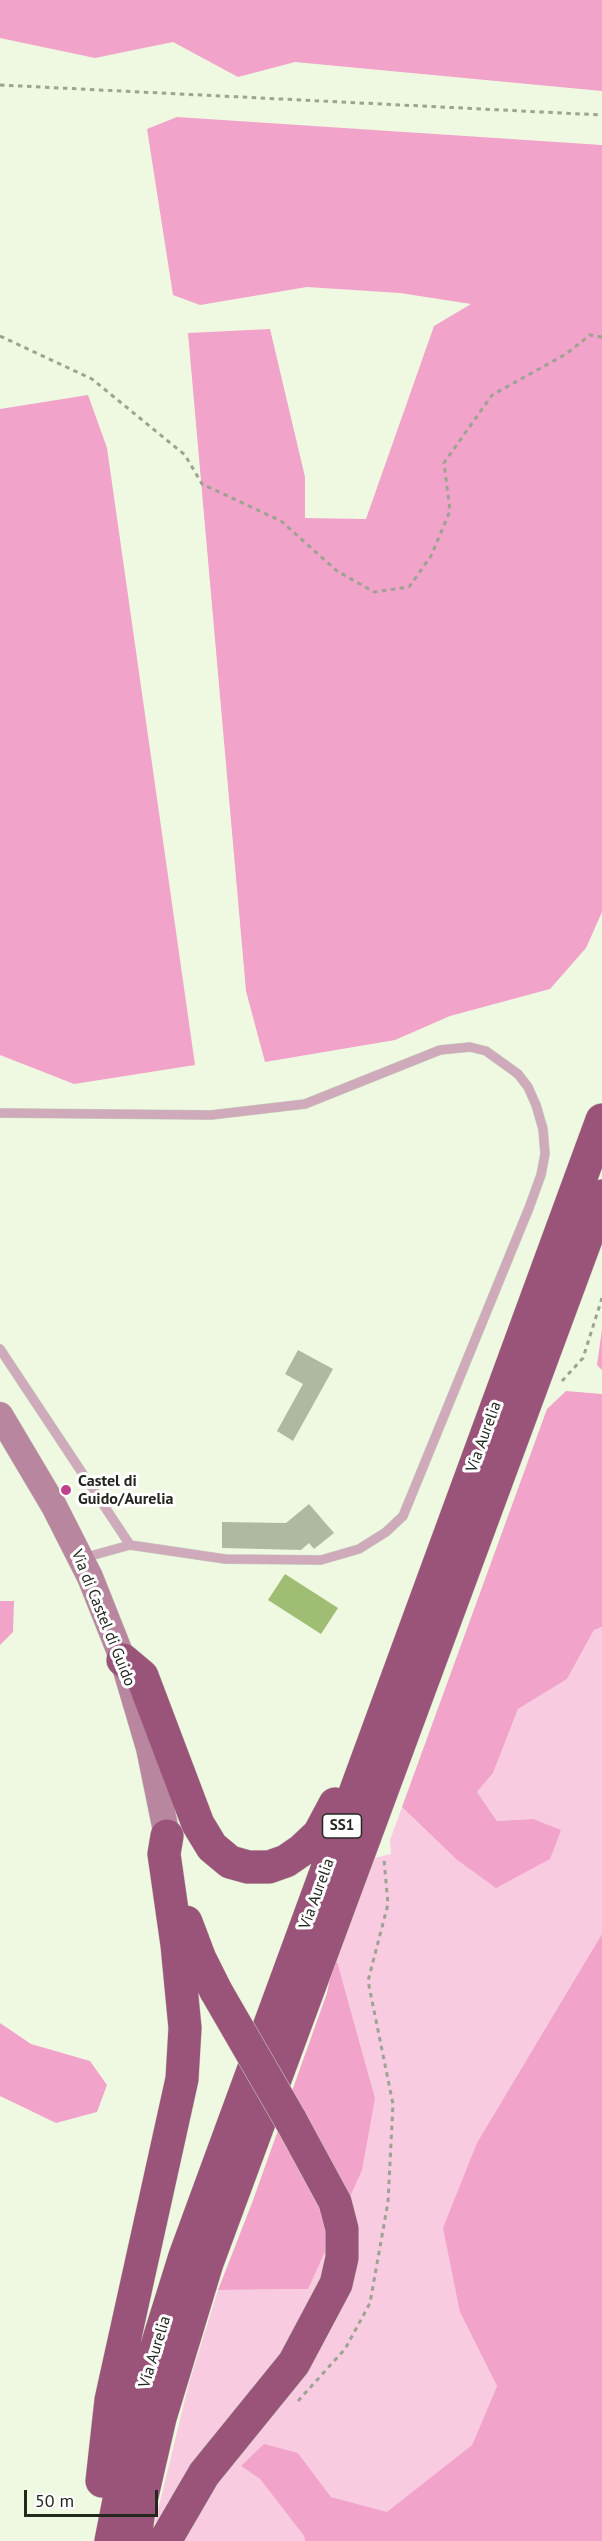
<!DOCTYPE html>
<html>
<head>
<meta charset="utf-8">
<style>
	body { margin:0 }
	#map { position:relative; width:602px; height:2541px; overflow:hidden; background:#eff9e2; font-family:"PT Sans",sans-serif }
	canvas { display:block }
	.scale { position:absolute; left:24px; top:2490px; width:134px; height:27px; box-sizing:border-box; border:3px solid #23271e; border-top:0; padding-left:8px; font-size:18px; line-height:21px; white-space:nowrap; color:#23271e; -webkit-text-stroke:4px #fff; paint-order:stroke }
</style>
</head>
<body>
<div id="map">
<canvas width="602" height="2541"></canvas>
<div class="scale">50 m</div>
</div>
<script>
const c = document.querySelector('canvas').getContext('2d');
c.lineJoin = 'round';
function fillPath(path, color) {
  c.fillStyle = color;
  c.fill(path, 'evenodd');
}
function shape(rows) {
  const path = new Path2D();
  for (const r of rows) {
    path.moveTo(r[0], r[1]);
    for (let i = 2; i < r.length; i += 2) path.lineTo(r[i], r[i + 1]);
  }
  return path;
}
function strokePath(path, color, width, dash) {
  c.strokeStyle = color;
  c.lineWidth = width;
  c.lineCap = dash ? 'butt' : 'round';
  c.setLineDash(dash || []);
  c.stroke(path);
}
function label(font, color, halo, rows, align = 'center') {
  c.font = font + ' "PT Sans",sans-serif';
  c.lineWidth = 6;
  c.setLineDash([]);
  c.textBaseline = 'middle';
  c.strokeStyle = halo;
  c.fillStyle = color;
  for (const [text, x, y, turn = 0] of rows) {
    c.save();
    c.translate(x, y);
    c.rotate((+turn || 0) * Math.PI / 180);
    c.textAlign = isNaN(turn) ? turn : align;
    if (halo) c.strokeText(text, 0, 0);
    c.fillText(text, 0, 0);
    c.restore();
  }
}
const green = shape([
	[602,1627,602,1934,555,2016,460,2312,497,2386,472,2445,387,2513,331,2497,298,2453,241,2466,260,2479,304,2536,305,2541,176,2541,178,2536,155,2522,189,2383,218,2290,308,2289,375,2098,335,1954,370,1859,391,1854,390,1840,402,1807,456,1859,533,1819,497,1821,477,1792,493,1773,518,1709,567,1679,594,1630]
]);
const forest = shape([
	[0,0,602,0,602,91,295,62,238,77,173,42,95,58,0,38],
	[177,117,602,145,602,912,586,948,550,989,450,1016,395,1040,265,1062,246,991,188,333,270,329,305,477,305,518,366,519,434,326,471,304,400,293,307,287,200,305,173,295,147,129],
	[88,395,107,448,195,1065,74,1084,0,1055,0,409],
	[602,1329,602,1370,597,1365],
	[566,1391,602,1394,602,1627,594,1630,567,1679,518,1709,493,1773,477,1792,497,1821,533,1819,561,1830,550,1859,496,1888,456,1859,402,1807,547,1409],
	[0,1601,14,1601,13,1632,0,1645],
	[602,1934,602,2541,305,2541,304,2536,260,2479,241,2466,264,2444,298,2453,331,2497,387,2512,472,2445,497,2386,460,2312,443,2228,477,2143],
	[335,1954,375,2098,362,2170,308,2289,218,2290,252,2203,327,1993],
	[0,2023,31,2044,90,2061,107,2085,97,2112,56,2123,0,2096]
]);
const water = shape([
	[285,1574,338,1608,321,1634,268,1600]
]);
const building = shape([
	[298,1350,333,1369,293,1441,277,1431,303,1384,285,1374],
	[309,1504,334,1533,314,1549,309,1543,301,1550,222,1548,222,1522,286,1523]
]);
const path = shape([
	[0,85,602,115],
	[0,336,92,379,185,455,202,484,281,521,337,571,374,592,409,587,431,556,450,511,444,463,492,395,566,354,590,335,602,337],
	[562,1381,583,1358,602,1298],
	[298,2401,345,2349,370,2303,388,2202,393,2104,368,1981,388,1904,384,1860]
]);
const lane = shape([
	[0,1113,211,1115,305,1104,440,1050,470,1047,486,1051,518,1074,528,1087,536,1105,543,1129,545,1154,541,1175,529,1208,403,1516,386,1532,359,1549,321,1560,225,1559,130,1545,83,1558],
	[0,1349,130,1545]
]);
const secondary = shape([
	[0,1415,54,1506,90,1577,123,1660,149,1748,167,1836]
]);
const highway = shape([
	[123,1660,142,1676,198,1824,212,1847,230,1862,248,1867,269,1867,286,1861,302,1850,319,1834,335,1804],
	[186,1922,200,1959,216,1991],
	[102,2481,111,2400,182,2079,185,2028,177,1945,164,1854,167,1836],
	[111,2541,136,2413,185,2256,602,1120],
	[135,2541,139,2509,160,2418,207,2263,602,1196],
	[165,2541,204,2474,294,2363,336,2284,342,2258,342,2229,335,2202,290,2119]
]);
const highwayBridge = shape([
	[216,1991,290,2119]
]);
const markers = [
	[66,1490,6,"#c0408b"]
];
const shields = [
	[342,1826,39]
];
const shieldNames = [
	["SS1",342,1826]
];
const streetNames = [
	["Via Aurelia",484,1437,-70],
	["Via di Castel di Guido",103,1618,68],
	["Via Aurelia",317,1894,-70],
	["Via Aurelia",155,2352,-73]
];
const poiNames = [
	["Castel di",78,1481],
	["Guido/Aurelia",78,1499]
];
fillPath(green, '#f9cbe1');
fillPath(forest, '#f1a3ca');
fillPath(water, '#9fbd73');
fillPath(building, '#aeb8a2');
strokePath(lane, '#cad3bf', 10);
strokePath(secondary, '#cad3bf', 27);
strokePath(highway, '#cad3bf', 34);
strokePath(path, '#9ca392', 3, [4.5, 4.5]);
strokePath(lane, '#ceaabb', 9);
strokePath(secondary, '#b9869f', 26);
strokePath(highway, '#9b5479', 33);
strokePath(highwayBridge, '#cad3bf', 34, []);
strokePath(highwayBridge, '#9b5479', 33);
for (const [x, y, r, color] of markers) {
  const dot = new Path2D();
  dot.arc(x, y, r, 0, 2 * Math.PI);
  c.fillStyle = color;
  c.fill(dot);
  strokePath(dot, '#fff', 2);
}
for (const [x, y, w] of shields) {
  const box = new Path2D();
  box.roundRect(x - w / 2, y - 12, w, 24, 4.5);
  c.fillStyle = '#fff';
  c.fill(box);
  strokePath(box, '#23271e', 1.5);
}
label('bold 15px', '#23271e', null, shieldNames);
label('16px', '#23271e', '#fff', streetNames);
label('bold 16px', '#23271e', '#fff', poiNames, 'left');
</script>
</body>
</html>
